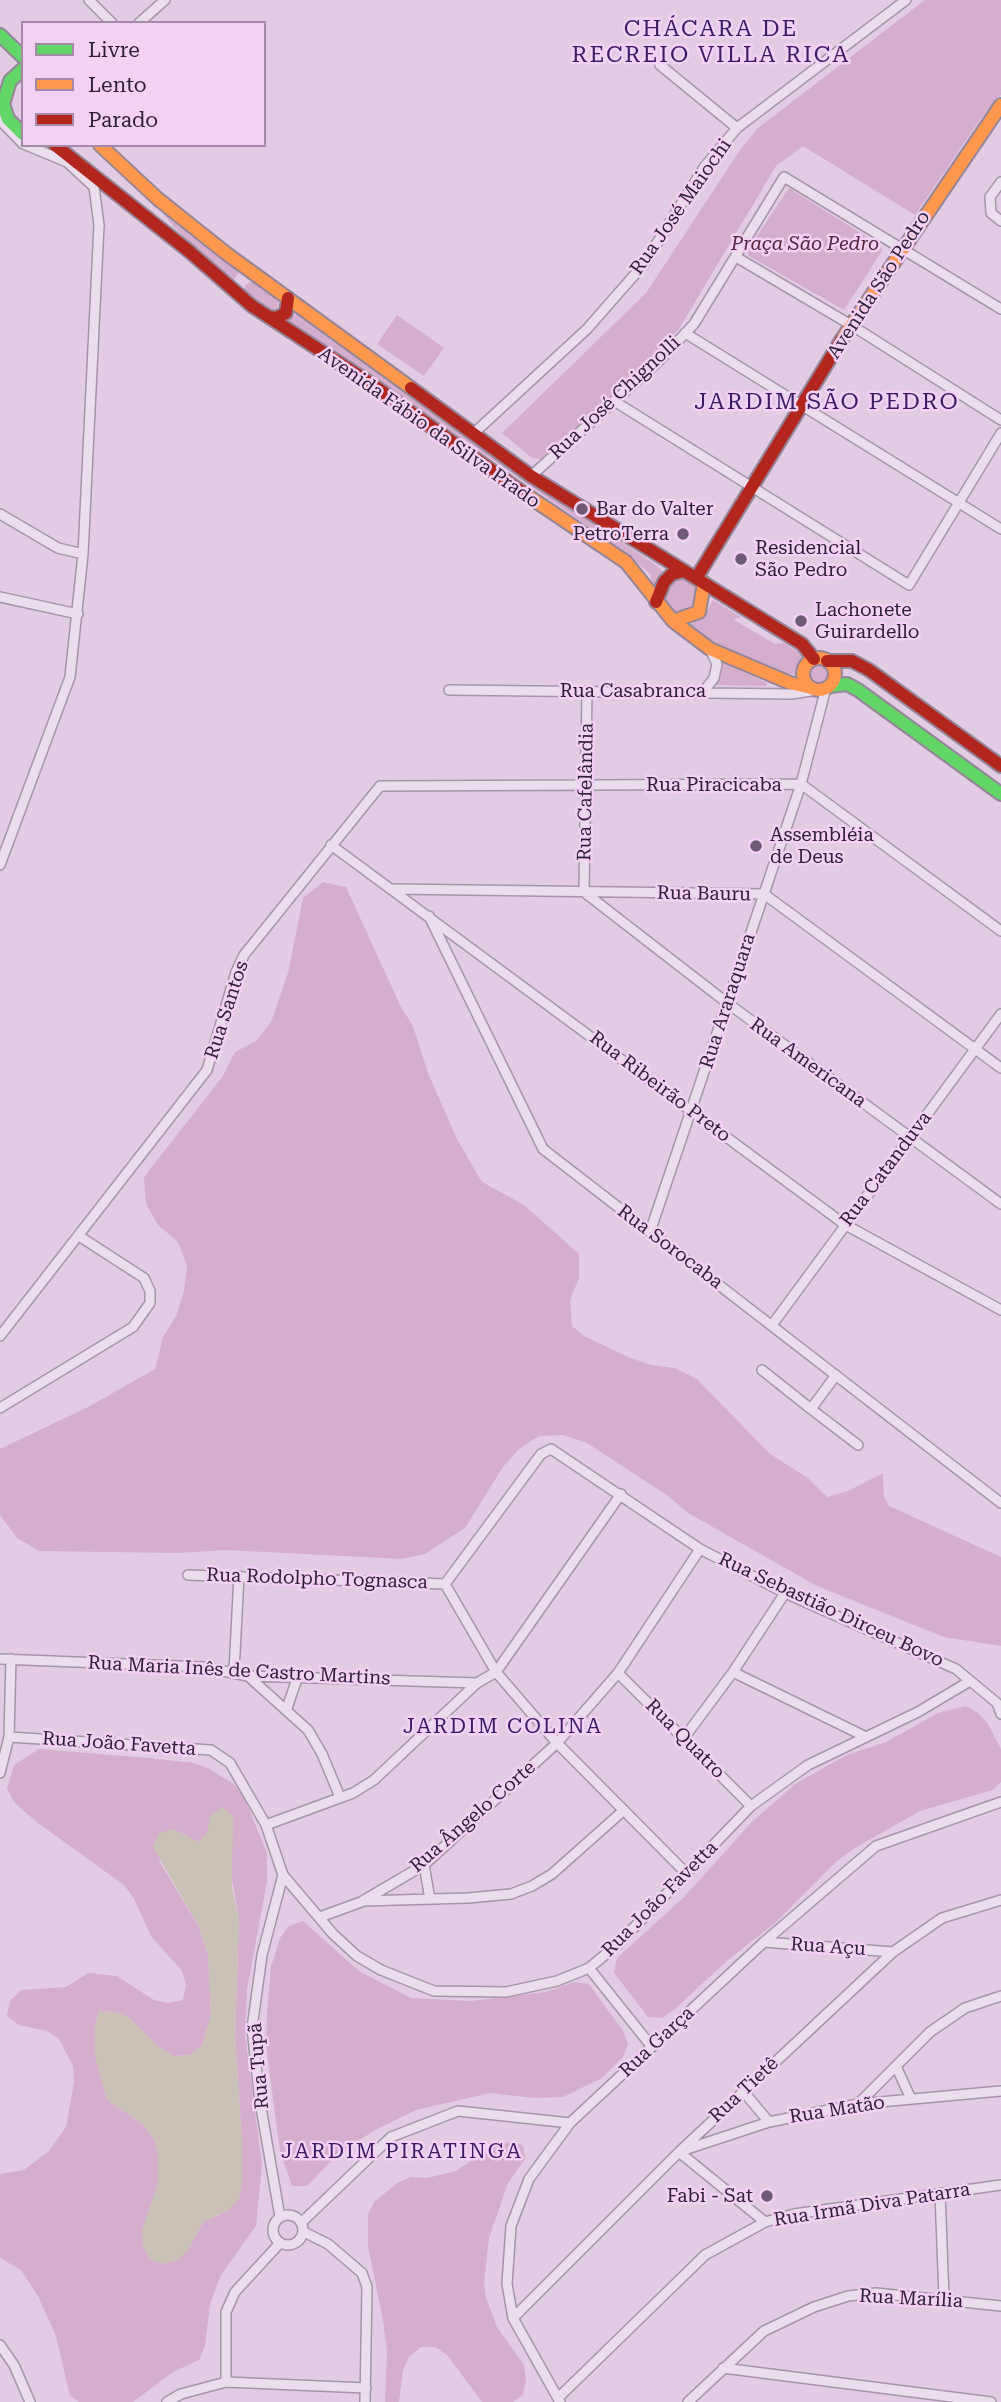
<!DOCTYPE html>
<html>
<head>
<meta charset="utf-8">
<style>
	body { margin:0 }
	#map { position:relative; width:1001px; height:2402px; overflow:hidden; background:#e1cce4; font-family:"Roboto Serif",serif }
	canvas { display:block }
	.legend { position:absolute; left:21px; top:21px; width:245px; height:126px; box-sizing:border-box; background:#f2d1f5; border:2px solid #a489a9; margin:0; padding:9px 12px; list-style:none; font-size:21px; color:#2f1d37 }
	.legend li { display:flex; align-items:center; gap:14px; height:35px }
	.legend b { width:35px; border:2px solid #a489a9 }
</style>
</head>
<body>
<div id="map">
<canvas width="1001" height="2402"></canvas>
<ul class="legend">
<li><b style="height:9px;background:#63d668"></b>Livre</li>
<li><b style="height:9px;background:#ff974d"></b>Lento</li>
<li><b style="height:9px;background:#b3261e"></b>Parado</li>
</ul>
</div>
<script>
const c = document.querySelector('canvas').getContext('2d');
c.lineJoin = 'round';
function fillPath(path, color) {
  c.fillStyle = color;
  c.fill(path, 'evenodd');
}
function shape(rows) {
  const path = new Path2D();
  for (const r of rows) {
    if (r.length === 3) {
      path.moveTo(r[0] + r[2], r[1]);
      path.arc(r[0], r[1], r[2], 0, 2 * Math.PI);
      continue;
    }
    path.moveTo(r[0], r[1]);
    for (let i = 2; i < r.length; i += 2) path.lineTo(r[i], r[i + 1]);
  }
  return path;
}
function strokePath(path, color, width, dash) {
  c.strokeStyle = color;
  c.lineWidth = width;
  c.lineCap = dash ? 'butt' : 'round';
  c.setLineDash(dash || []);
  c.stroke(path);
}
function label(font, color, halo, rows, align = 'center') {
  c.font = font + ' "Roboto Serif",serif';
  c.lineWidth = 5;
  c.setLineDash([]);
  c.textBaseline = 'middle';
  c.strokeStyle = halo;
  c.fillStyle = color;
  for (const [text, x, y, turn = 0] of rows) {
    c.save();
    c.translate(x, y);
    c.rotate((+turn || 0) * Math.PI / 180);
    c.textAlign = isNaN(turn) ? turn : align;
    if (halo) c.strokeText(text, 0, 0);
    c.fillText(text, 0, 0);
    c.restore();
  }
}
const green = shape([
	[925,0,1001,0,1001,95,982,117,915,215,803,146,776,166,679,329,612,396,541,459,532,458,502,433,646,293,740,150,758,128],
	[789,188,881,246,882,251,844,310,749,256,747,251],
	[159,209,241,270,232,282,193,249],
	[252,281,279,299,277,308,272,310,245,294,245,285],
	[298,313,528,480,656,565,663,572,657,586,653,587,650,574,628,554,373,377,288,322],
	[397,315,444,348,424,376,377,344],
	[681,595,17],
	[713,600,741,617,734,620,775,644,784,643,805,657,799,675,778,672,740,657,709,641,690,625,705,615],
	[722,662,767,683,766,686,716,685],
	[819,674,10],
	[323,882,346,887,400,1005,413,1026,428,1073,457,1139,482,1182,524,1205,579,1254,579,1278,570,1300,572,1326,584,1336,628,1357,651,1365,675,1368,697,1379,770,1454,808,1478,827,1497,848,1491,883,1473,884,1497,889,1506,1001,1557,1001,1646,944,1637,817,1586,688,1513,668,1496,587,1443,563,1435,539,1436,519,1449,503,1467,465,1528,425,1554,401,1559,226,1550,177,1553,39,1551,17,1538,0,1515,0,1449,88,1407,155,1369,163,1337,176,1316,184,1291,187,1266,178,1242,158,1225,146,1204,144,1177,223,1076,235,1052,256,1041,271,1022,288,973,303,898],
	[966,1706,978,1713,988,1724,1001,1749,1001,1782,993,1790,920,1811,855,1848,838,1860,775,1923,728,1960,675,2009,662,2018,648,2017,614,1973,617,1958,683,1898,752,1822,795,1784,847,1755,886,1742,938,1713],
	[39,1749,148,1758,194,1763,208,1768,235,1785,244,1797,267,1853,267,1881,247,1990,245,2034,262,2166,256,2226,221,2275,210,2304,205,2346,199,2360,173,2372,133,2402,79,2402,70,2396,56,2336,38,2296,21,2270,0,2258,0,2174,24,2170,49,2151,66,2127,74,2082,73,2066,59,2039,47,2031,19,2025,7,2016,10,2001,21,1990,66,1987,88,1973,117,1976,154,2000,169,2003,183,2000,186,1985,182,1971,151,1936,133,1897,124,1885,38,1823,15,1803,7,1789,14,1765],
	[208,1831,231,1874,239,1919,235,2037,242,2141,229,2210,203,2222,189,2249,148,2213,158,2184,158,2153,154,2139,144,2125,107,2100,99,2071,95,2026,99,2011,114,2012,128,2017,160,2048,174,2056,190,2055,202,2046,211,2016,208,1954,198,1925,159,1861,199,1843],
	[303,1921,359,1971,411,1998,471,2001,546,1992,574,1982,589,1984,623,2031,628,2044,623,2057,602,2078,563,2097,534,2098,490,2093,416,2110,375,2130,338,2154,307,2186,292,2186,280,2151,266,2045,267,2013,271,1967,280,1938,289,1926],
	[508,2142,523,2145,525,2159,508,2183,489,2238,484,2283,486,2298,497,2327,524,2365,526,2380,523,2395,513,2402,482,2402,447,2355,435,2347,421,2347,409,2357,403,2370,399,2402,385,2402,387,2352,383,2320,368,2246,368,2215,374,2202,397,2183,411,2177,427,2178,456,2171,481,2154]
]);
const water = shape([
	[222,1807,233,1816,232,1889,239,1919,235,2037,242,2141,242,2185,239,2199,228,2210,203,2222,189,2249,178,2260,164,2264,150,2259,143,2246,142,2231,158,2184,158,2153,154,2139,144,2125,107,2100,95,2056,95,2026,99,2011,114,2012,128,2017,160,2048,174,2056,190,2055,202,2046,211,2016,208,1954,198,1925,153,1847,159,1833,173,1829,199,1842,208,1831,210,1816]
]);
const street = shape([
	[89,0,112,23],
	[139,23,165,0],
	[660,65,737,128],
	[0,120,23,144],
	[1001,182,990,197,991,213,1001,221],
	[736,257,851,325,1001,420],
	[685,333,1001,529],
	[614,401,909,585,1001,433],
	[473,434,587,329,644,264,705,166,737,128,906,0],
	[531,476,659,361,694,324,784,177,1001,309],
	[0,514,58,548,83,554],
	[0,597,78,614],
	[449,690,791,694,811,691],
	[587,691,584,892,726,1002,1001,1204],
	[704,691,714,678,717,664,710,649],
	[331,845,844,1224,1001,1310],
	[0,865,70,677,83,554,99,225,94,187,67,162,26,145],
	[394,889,764,894,1001,1068],
	[429,916,543,1149,1001,1503],
	[650,1232,801,784,826,688],
	[772,1325,1001,1014],
	[0,1336,207,1070,236,972,244,955,380,786,801,784,1001,931],
	[762,1370,811,1409],
	[836,1375,811,1409,858,1445],
	[0,1408,133,1327,150,1303,150,1291,144,1278,79,1236],
	[188,1575,445,1584],
	[445,1584,541,1454,551,1449,700,1549,785,1593,956,1669,997,1703,1001,1714],
	[445,1584,496,1672,557,1743,687,1874],
	[0,1659,203,1667,248,1676,477,1683],
	[234,1671,239,1576],
	[733,1672,864,1736],
	[618,1673,751,1806],
	[248,1676,308,1730,322,1754,340,1797],
	[287,1708,298,1676],
	[9,1737,211,1750,230,1763,266,1825,283,1875,333,1934,357,1956,381,1970,434,1991,506,1992,557,1981,589,1968,617,1945,751,1806,808,1765,918,1712,970,1681],
	[684,1738,733,1672,785,1593],
	[0,1773,9,1737,11,1659],
	[266,1825,353,1793,374,1780,477,1683,496,1672,621,1494],
	[424,1865,430,1899],
	[362,1901,468,1898,511,1894,532,1886,552,1874,624,1810],
	[320,1917,361,1902,424,1865,557,1743,618,1673,700,1549],
	[764,1942,893,1952],
	[589,1968,652,2047],
	[896,2066,911,2099],
	[743,2091,769,2122],
	[858,2104,930,2032,965,2008,1001,1996],
	[684,2150,769,2122,858,2104,1001,2091],
	[679,2152,765,2222],
	[940,2193,944,2298],
	[288,2230,15],
	[280,2217,260,2102,252,2028,262,1955,283,1875],
	[302,2222,391,2137,458,2111,570,2123],
	[304,2232,328,2244,362,2273,367,2287,365,2402],
	[513,2318,679,2152,893,1952,942,1918,1001,1900],
	[0,2345,14,2365,30,2402],
	[723,2368,991,2402],
	[226,2382,226,2312,235,2292,280,2243],
	[558,2398,705,2255,765,2222,794,2214,1001,2185],
	[167,2402,181,2394,226,2382,366,2388],
	[560,2402,513,2318,507,2284,511,2226,529,2179,570,2123,764,1942,876,1846,1001,1802],
	[688,2402,764,2331,814,2307,848,2296,876,2293,1001,2306]
]);
const fast = shape([
	[0,35,23,57],
	[23,69,10,81,3,104,8,119,23,134],
	[830,686,847,684,858,690,1001,794]
]);
const slow = shape([
	[100,145,158,199,227,254,411,388],
	[842,339,1001,105],
	[522,492,626,562,673,621,710,649,790,683,811,688],
	[673,621,699,612,704,583],
	[819,674,16]
]);
const jam = shape([
	[55,145,190,252,252,306,370,383,522,492],
	[269,317,276,318,286,313,288,298],
	[411,388,531,476,802,644,814,659],
	[697,577,842,339],
	[656,602,664,582,672,574,684,571],
	[827,661,852,661,869,670,1001,766]
]);
const markers = [
	[582,509,7,"#6d5a74"],
	[683,534,7,"#6d5a74"],
	[741,559,7,"#6d5a74"],
	[801,621,7,"#6d5a74"],
	[756,846,7,"#6d5a74"],
	[767,2196,7,"#6d5a74"]
];
const streetNames = [
	["Rua José Maiochi",681,207,-55],
	["Avenida São Pedro",879,285,-57],
	["Rua José Chignolli",615,398,-43],
	["Avenida Fábio da Silva Prado",429,428,35],
	["Rua Casabranca",633,691],
	["Rua Piracicaba",714,785],
	["Rua Cafelândia",586,792,-89],
	["Rua Bauru",704,894,1],
	["Rua Araraquara",728,1001,-72],
	["Rua Santos",227,1010,-72],
	["Rua Americana",808,1063,36],
	["Rua Ribeirão Preto",660,1087,37],
	["Rua Catanduva",886,1169,-53],
	["Rua Sorocaba",670,1247,37],
	["Rua Rodolpho Tognasca",317,1579,2],
	["Rua Sebastião Dirceu Bovo",831,1610,25],
	["Rua Maria Inês de Castro Martins",239,1671,3],
	["Rua Quatro",685,1739,45],
	["Rua João Favetta",119,1744,4],
	["Rua Ângelo Corte",473,1817,-41],
	["Rua João Favetta",660,1899,-45],
	["Rua Açu",828,1947,4],
	["Rua Garça",657,2042,-43],
	["Rua Tupã",259,2066,-95],
	["Rua Tietê",744,2090,-43],
	["Rua Matão",837,2110,-9],
	["Rua Irmã Diva Patarra",872,2205,-9],
	["Rua Marília",911,2299,3]
];
const parkNames = [
	["Praça São Pedro",805,244]
];
const poiNames = [
	["Bar do Valter",596,509],
	["PetroTerra",669,534,"right"],
	["Residencial",755,548],
	["São Pedro",755,570],
	["Lachonete",815,610],
	["Guirardello",815,632],
	["Assembléia",770,835],
	["de Deus",770,857],
	["Fabi - Sat",753,2196,"right"]
];
const neighbourhoodNames = [
	["JARDIM COLINA",503,1727],
	["JARDIM PIRATINGA",402,2152]
];
const quarterNames = [
	["CHÁCARA DE",711,29],
	["RECREIO VILLA RICA",711,55],
	["JARDIM SÃO PEDRO",827,402]
];
fillPath(green, '#d5aecd');
fillPath(water, '#cac2b7');
strokePath(street, '#a595a9', 12);
strokePath(fast, '#948598', 16);
strokePath(slow, '#948598', 16);
strokePath(jam, '#948598', 16);
strokePath(street, '#eaddec', 9);
strokePath(fast, '#63d668', 12);
strokePath(slow, '#ff974d', 12);
strokePath(jam, '#b3261e', 12);
for (const [x, y, r, color] of markers) {
  const dot = new Path2D();
  dot.arc(x, y, r, 0, 2 * Math.PI);
  c.fillStyle = color;
  c.fill(dot);
  strokePath(dot, '#f2d1f5', 2.5);
}
label('19px', '#2f1d37', '#f2d1f5', streetNames);
label('italic 19px', '#53233e', '#f2d1f5', parkNames);
label('19px', '#2f1d37', '#f2d1f5', poiNames, 'left');
c.letterSpacing = '2px';
label('21px', '#391c64', '#f2d1f5', neighbourhoodNames);
c.letterSpacing = '0px';
c.letterSpacing = '2px';
label('23px', '#391c64', '#f2d1f5', quarterNames);
c.letterSpacing = '0px';
</script>
</body>
</html>
